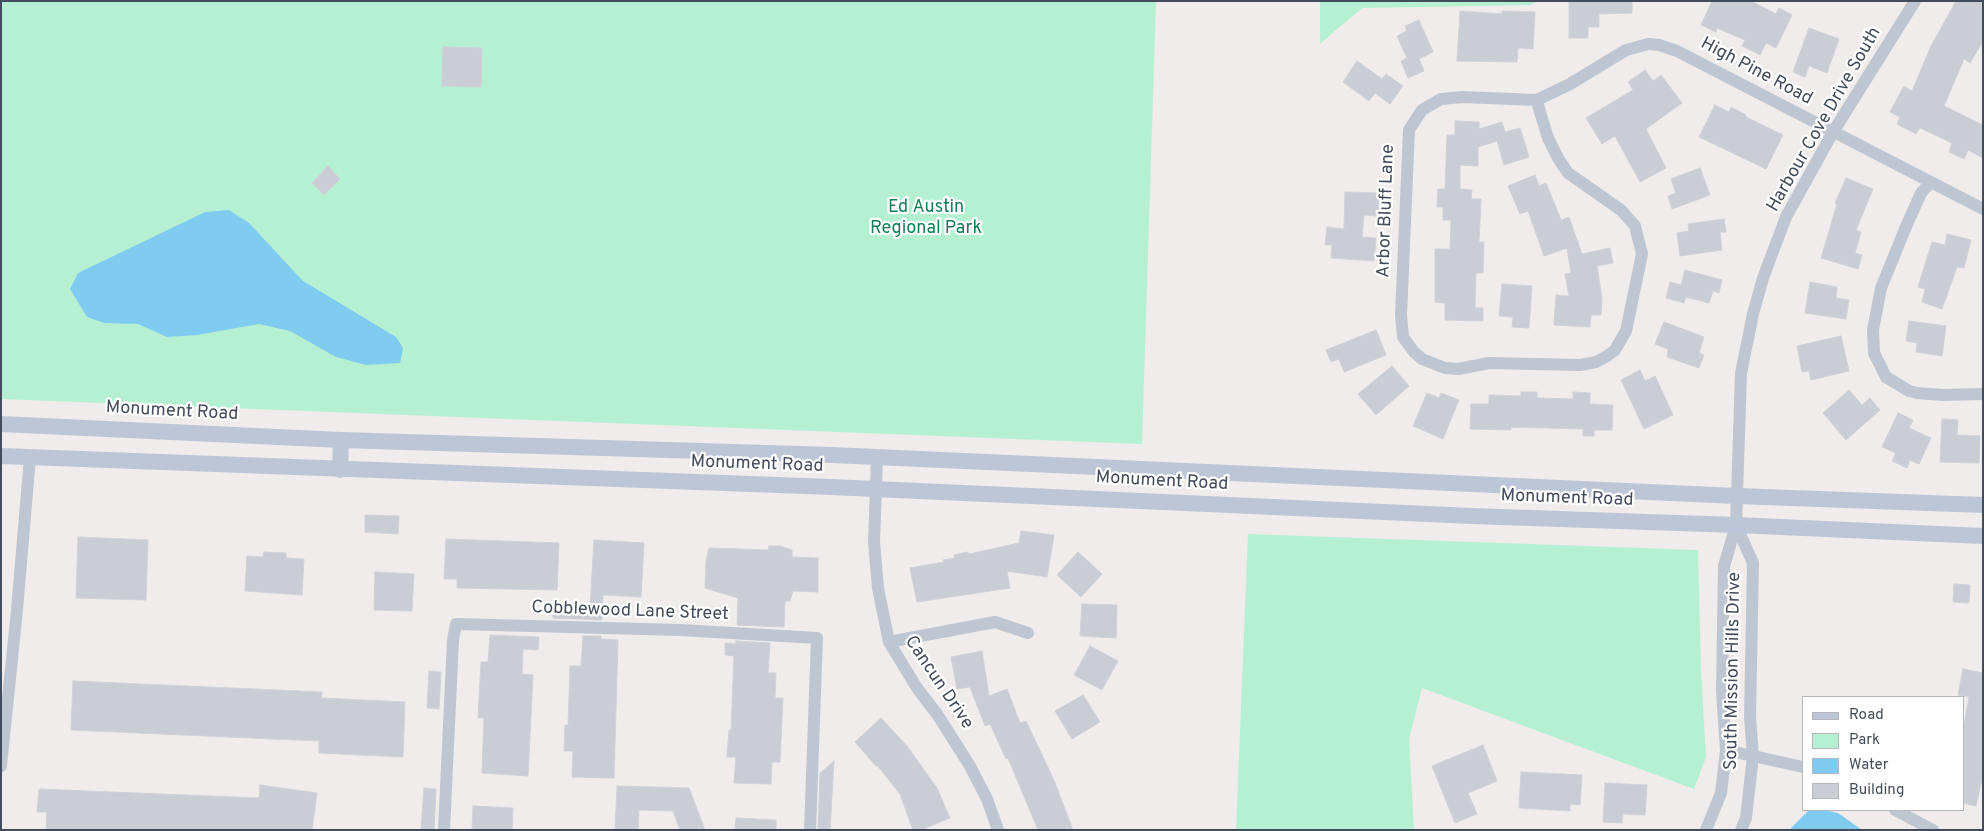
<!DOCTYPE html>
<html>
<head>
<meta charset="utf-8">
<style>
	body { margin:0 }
	#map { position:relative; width:1984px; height:831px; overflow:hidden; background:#efeceb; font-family:Overpass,sans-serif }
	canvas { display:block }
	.frame { position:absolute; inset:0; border:2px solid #434c5a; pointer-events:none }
	.legend { position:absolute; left:1802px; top:696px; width:162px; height:115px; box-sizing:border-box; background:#fff; border:1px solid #b4b7bd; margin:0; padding:6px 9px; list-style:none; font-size:15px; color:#434c5a }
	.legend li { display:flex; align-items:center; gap:10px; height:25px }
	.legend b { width:25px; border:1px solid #b4b7bd }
</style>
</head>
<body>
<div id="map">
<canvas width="1984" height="831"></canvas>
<div class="frame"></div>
<ul class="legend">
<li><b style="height:6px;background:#bdc6d6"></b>Road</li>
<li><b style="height:14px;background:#b6f0d3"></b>Park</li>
<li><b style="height:14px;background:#80cbf0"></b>Water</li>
<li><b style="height:14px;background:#cacdd4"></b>Building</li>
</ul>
</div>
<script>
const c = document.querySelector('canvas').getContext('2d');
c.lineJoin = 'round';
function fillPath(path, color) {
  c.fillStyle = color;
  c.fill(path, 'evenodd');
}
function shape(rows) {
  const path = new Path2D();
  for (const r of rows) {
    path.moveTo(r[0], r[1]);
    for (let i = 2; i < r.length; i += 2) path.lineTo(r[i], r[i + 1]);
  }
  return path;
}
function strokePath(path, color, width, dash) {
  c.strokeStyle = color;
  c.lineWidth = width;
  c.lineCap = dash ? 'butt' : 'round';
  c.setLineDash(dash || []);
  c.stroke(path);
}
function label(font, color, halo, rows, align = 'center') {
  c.font = font + ' Overpass,sans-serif';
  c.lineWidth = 4.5;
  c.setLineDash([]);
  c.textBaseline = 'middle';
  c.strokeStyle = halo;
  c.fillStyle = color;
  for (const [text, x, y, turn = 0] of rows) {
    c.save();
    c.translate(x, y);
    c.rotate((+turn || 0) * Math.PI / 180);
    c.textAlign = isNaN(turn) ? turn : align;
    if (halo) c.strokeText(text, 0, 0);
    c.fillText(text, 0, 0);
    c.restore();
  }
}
const green = shape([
	[1,1,1156,1,1142,444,1,399],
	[1320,1,1538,1,1530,5,1362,8,1320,44],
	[1248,534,1698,550,1701,670,1706,757,1694,789,1422,688,1409,739,1414,830,1236,830]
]);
const water = shape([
	[229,210,249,223,303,281,396,337,403,348,400,363,366,365,336,357,290,331,259,324,197,335,167,337,138,324,104,323,87,317,70,289,78,273,205,212],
	[1809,810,1824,810,1838,813,1862,830,1789,830]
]);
const building = shape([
	[1569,1,1632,1,1632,13,1599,14,1599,27,1588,27,1588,38,1569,38,1569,1],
	[1712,1,1751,1,1776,14,1779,8,1792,15,1776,48,1766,43,1760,55,1742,46,1745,40,1717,28,1716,32,1701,25,1712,1],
	[1956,1,1983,1,1983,41,1970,63,1964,59,1944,106,1983,125,1983,158,1968,150,1964,159,1949,152,1952,143,1920,128,1916,134,1897,124,1900,117,1890,112,1904,86,1912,91,1931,46,1956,1],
	[1460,11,1502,14,1502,11,1535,12,1533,49,1518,48,1517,62,1457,61,1460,11],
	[1419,20,1433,52,1419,59,1424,71,1408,78,1401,61,1407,58,1397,36,1407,31,1405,26,1419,20],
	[1809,28,1839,39,1827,73,1809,66,1805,77,1793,72,1809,28],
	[443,47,482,48,481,87,442,86,443,47],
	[1357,61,1382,79,1386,74,1403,86,1390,104,1375,93,1369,101,1343,82,1357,61],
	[1645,70,1653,81,1661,75,1682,103,1646,129,1666,168,1640,182,1615,136,1602,144,1586,118,1633,90,1628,82,1645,70],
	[1715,105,1729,112,1731,107,1746,115,1746,117,1783,135,1766,169,1699,137,1715,105],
	[1455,121,1479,122,1479,129,1502,122,1505,132,1520,128,1529,157,1504,165,1497,141,1478,147,1478,166,1460,165,1460,189,1472,190,1471,199,1481,199,1479,242,1484,242,1483,273,1476,273,1475,308,1483,308,1483,321,1445,320,1445,303,1435,302,1435,249,1450,249,1451,220,1443,220,1443,207,1437,207,1438,189,1445,189,1447,135,1455,135,1455,121],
	[328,166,340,179,324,195,312,183,328,166],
	[1700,168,1710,195,1672,209,1668,196,1676,193,1671,179,1700,168],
	[1535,175,1539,186,1546,183,1561,220,1569,217,1582,254,1610,248,1613,263,1597,266,1602,298,1601,315,1591,315,1590,327,1554,325,1556,295,1569,296,1565,274,1571,273,1567,248,1544,256,1528,211,1520,214,1508,186,1535,175],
	[1846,178,1873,189,1856,230,1861,232,1855,253,1862,255,1858,269,1821,258,1837,204,1835,203,1846,178],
	[1345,192,1379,193,1378,216,1364,215,1362,237,1376,238,1374,261,1331,258,1332,245,1325,245,1327,227,1344,229,1345,192],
	[1724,219,1726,232,1720,232,1722,250,1680,256,1677,233,1689,231,1688,224,1724,219],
	[1947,234,1971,240,1964,268,1957,267,1942,309,1922,302,1925,289,1918,287,1932,242,1945,245,1947,234],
	[1685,270,1722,280,1719,293,1713,291,1709,303,1686,297,1684,303,1666,298,1670,282,1681,285,1685,270],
	[1810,282,1837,287,1836,298,1849,300,1846,319,1805,313,1810,282],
	[1502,284,1532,286,1529,328,1512,327,1513,317,1499,316,1502,284],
	[1909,321,1946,326,1942,356,1916,352,1917,343,1906,341,1909,321],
	[1664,322,1704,337,1699,353,1704,355,1699,368,1667,357,1668,349,1655,344,1664,322],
	[1376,330,1386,355,1344,372,1339,359,1331,362,1326,350,1376,330],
	[1841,336,1849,371,1811,380,1809,371,1802,372,1797,346,1841,336],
	[1392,366,1409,386,1376,415,1358,394,1392,366],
	[1640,370,1645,381,1655,376,1673,415,1644,429,1621,380,1640,370],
	[1849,390,1862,405,1870,398,1880,410,1846,440,1823,413,1849,390],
	[1521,392,1537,392,1537,398,1573,399,1573,392,1590,393,1590,404,1613,405,1612,430,1594,430,1594,436,1583,436,1583,429,1511,427,1511,430,1470,429,1471,404,1489,404,1489,395,1521,396,1521,392],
	[1427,393,1439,398,1441,393,1459,400,1443,439,1413,426,1427,393],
	[1898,413,1913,420,1909,428,1931,438,1919,464,1910,460,1907,468,1892,461,1896,453,1882,447,1898,413],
	[1942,419,1958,420,1957,435,1980,436,1979,463,1940,462,1942,419],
	[365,515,399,516,398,534,365,532,365,515],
	[1021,531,1054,535,1047,577,1007,571,1010,588,917,602,910,568,944,562,943,560,955,558,954,555,968,552,969,554,1019,543,1021,531],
	[78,537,148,540,146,600,76,598,78,537],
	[446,539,559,543,557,590,457,588,457,579,444,579,446,539],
	[594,540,644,543,641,597,603,595,602,620,553,618,553,605,590,607,594,540],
	[769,546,780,546,792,550,792,557,818,558,818,592,793,591,790,601,785,601,784,627,737,625,738,598,705,588,706,561,709,548,768,550,769,546],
	[264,552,286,553,286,558,304,559,302,595,245,591,247,556,263,557,264,552],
	[1078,552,1102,574,1081,597,1057,575,1078,552],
	[375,572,414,574,412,611,374,610,375,572],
	[1954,584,1970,585,1969,603,1953,602,1954,584],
	[1082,604,1117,605,1116,638,1080,636,1082,604],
	[490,635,539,637,538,650,523,649,522,674,533,675,528,776,482,773,484,718,478,718,481,662,488,662,490,635],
	[583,636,601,636,601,639,618,640,614,778,572,777,573,751,564,751,565,725,568,725,570,666,581,666,583,636],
	[736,641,770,643,768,673,776,673,775,698,783,698,780,762,772,762,771,784,734,783,736,757,727,757,729,730,731,730,734,656,725,655,725,643,736,644,736,641],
	[1090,646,1118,661,1102,690,1074,675,1090,646],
	[982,651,989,696,1007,689,1020,723,1026,721,1053,778,1073,830,1038,830,1008,758,1006,759,990,724,985,726,970,687,957,689,951,657,982,651],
	[1963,669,1983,673,1983,783,1981,783,1976,806,1963,803,1963,731,1969,697,1958,695,1963,669],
	[429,671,441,672,439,709,427,708,429,671],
	[73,681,322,692,321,698,405,702,403,757,319,753,319,741,71,730,73,681],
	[1083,695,1100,722,1072,739,1055,711,1083,695],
	[881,718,907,746,937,788,950,818,921,830,913,830,900,794,877,765,876,766,855,742,881,718],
	[1483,745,1497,781,1468,793,1477,814,1455,823,1432,766,1483,745],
	[834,761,830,830,818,830,820,773,834,761],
	[1521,772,1582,775,1580,805,1570,804,1570,811,1519,808,1521,772],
	[1605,783,1647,785,1645,815,1623,814,1622,823,1603,822,1605,783],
	[260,785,317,793,312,830,46,830,47,812,37,812,39,789,259,798,260,785],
	[617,786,689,788,705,830,680,830,673,811,639,810,638,830,615,830,617,786],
	[424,788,436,789,434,830,421,830,424,788],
	[473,806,513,808,512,830,472,830,473,806],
	[736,818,776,820,776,830,735,830,736,818]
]);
const street = shape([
	[1537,100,1540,112,1548,138,1558,158,1568,173,1621,210,1635,226,1642,254,1626,331,1615,350,1607,356,1596,362,1580,365,1489,363,1458,369,1445,368,1422,359,1414,352,1403,337,1401,315,1409,130,1422,110,1441,99,1462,97,1537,100,1570,84,1626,50,1648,44,1659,45,1677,51,1983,209],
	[1930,183,1921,193,1905,229,1881,288,1873,330,1874,353,1886,377,1909,391,1917,393,1943,395,1983,394],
	[877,458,874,542,878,588,889,642,917,688,937,714,970,766,987,799,998,830],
	[1736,525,1753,563,1750,717,1753,756,1746,818,1741,830],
	[889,642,995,622,1028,633],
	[1726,750,1803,767],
	[1,766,17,610,30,457],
	[1895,810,1933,830],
	[444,830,453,640,456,624,680,630,817,638,810,830],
	[1706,830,1721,793,1726,750,1722,691,1724,566,1736,525,1741,373,1753,314,1763,278,1786,217,1833,132,1915,1]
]);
const secondary = shape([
	[1,424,341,440,832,455,1737,496,1983,505],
	[1,456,831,487,1472,516,1736,525,1983,536],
	[340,470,341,440]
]);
const streetNames = [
	["High Pine Road",1756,72,28],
	["Harbour Cove Drive South",1825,120,-60],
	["Arbor Bluff Lane",1387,211,-88],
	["Monument Road",172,412,3],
	["Monument Road",757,465,2],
	["Monument Road",1162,482,3],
	["Monument Road",1567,499,2],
	["Cobblewood Lane Street",630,612,2],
	["South Mission Hills Drive",1734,671,-89],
	["Cancun Drive",938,683,56]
];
const parkNames = [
	["Ed Austin",926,208],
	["Regional Park",926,229]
];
fillPath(green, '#b6f0d3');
fillPath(water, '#80cbf0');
fillPath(building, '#cacdd4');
strokePath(building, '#cfd1d8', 1);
strokePath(street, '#bec6d2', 12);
strokePath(secondary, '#bdc6d6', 16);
label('18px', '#434c5a', '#fff', streetNames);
label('18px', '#127e54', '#fff', parkNames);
</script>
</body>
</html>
